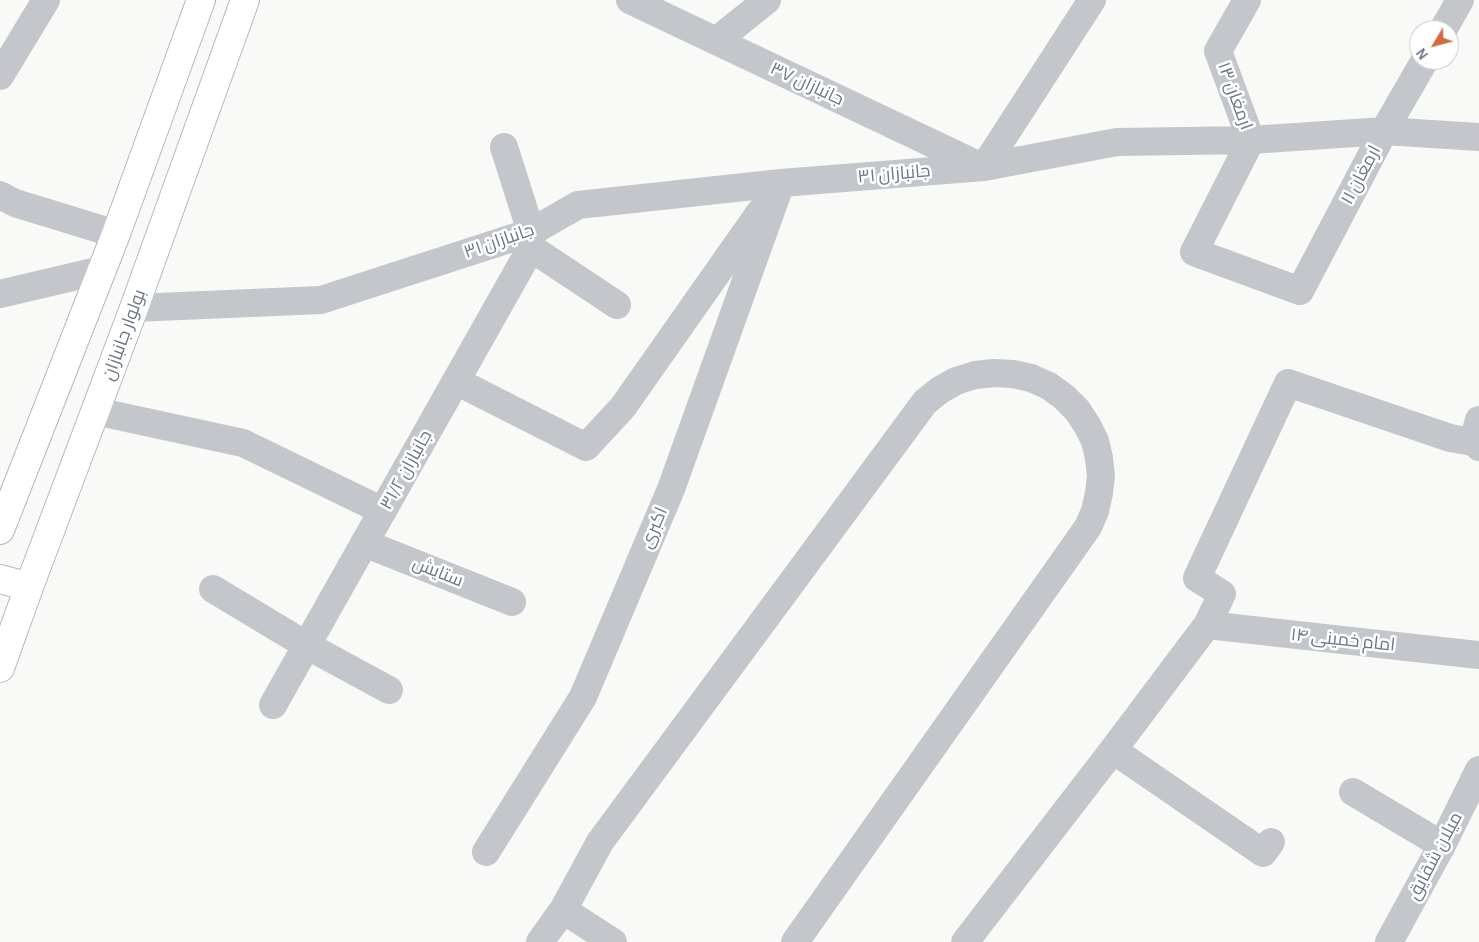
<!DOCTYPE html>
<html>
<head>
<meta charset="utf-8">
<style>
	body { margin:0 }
	#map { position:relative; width:1479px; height:942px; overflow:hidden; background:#f9f9f7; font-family:"Alegreya Sans",sans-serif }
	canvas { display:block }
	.north { position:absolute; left:1409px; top:20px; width:50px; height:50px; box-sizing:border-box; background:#fff; border:1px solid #c4c9ce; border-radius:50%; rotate:233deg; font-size:14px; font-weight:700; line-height:20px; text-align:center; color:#6c7885 }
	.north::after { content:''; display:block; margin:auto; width:18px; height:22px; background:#d16c3f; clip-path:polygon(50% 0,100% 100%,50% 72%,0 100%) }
</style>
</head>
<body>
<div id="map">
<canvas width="1479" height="942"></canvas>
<div class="north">N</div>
</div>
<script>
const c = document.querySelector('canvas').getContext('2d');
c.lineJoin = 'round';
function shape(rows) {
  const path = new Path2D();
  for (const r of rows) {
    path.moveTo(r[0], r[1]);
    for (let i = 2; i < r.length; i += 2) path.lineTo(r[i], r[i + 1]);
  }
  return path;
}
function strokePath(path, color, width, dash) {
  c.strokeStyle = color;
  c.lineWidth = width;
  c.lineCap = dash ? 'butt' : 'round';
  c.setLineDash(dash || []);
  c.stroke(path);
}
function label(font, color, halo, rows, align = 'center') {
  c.font = font + ' "Alegreya Sans",Cairo,sans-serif';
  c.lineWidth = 5;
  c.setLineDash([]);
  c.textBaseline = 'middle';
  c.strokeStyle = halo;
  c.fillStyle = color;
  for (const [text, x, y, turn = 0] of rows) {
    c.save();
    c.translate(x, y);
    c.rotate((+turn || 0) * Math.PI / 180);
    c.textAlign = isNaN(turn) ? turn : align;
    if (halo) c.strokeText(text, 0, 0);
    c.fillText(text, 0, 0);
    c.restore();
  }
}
const minor = shape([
	[630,0,982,167],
	[1247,0,1218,51,1251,140,1194,252,1300,291,1384,131,1425,60],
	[1443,30,1460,0],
	[716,41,767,0],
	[0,76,46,0],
	[984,167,1092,0],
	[0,195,15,203,116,234],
	[531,248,617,305],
	[0,294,102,270],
	[134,308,321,300,531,232,578,205,781,183,984,167,1117,142,1251,140,1384,131,1479,137],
	[456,381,586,447,623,407,760,212],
	[95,411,243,443,383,511],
	[1473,442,1479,420],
	[364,543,512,602],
	[213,589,306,645,389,690],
	[1207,625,1479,655],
	[273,705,531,248,531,232,504,147],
	[1113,750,1263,853,1271,842],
	[1353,792,1442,845],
	[486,852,583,697,671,489,781,183],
	[563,910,613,942],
	[540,942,563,910,600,842,925,402,940,390,956,381,975,375,994,373,1013,374,1031,378,1049,386,1064,397,1077,410,1087,425,1095,441,1099,458,1101,476,1099,493,1095,511,1088,527,795,942],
	[965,942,1113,750,1207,625,1222,594,1197,578,1288,383,1450,438,1473,442,1479,447],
	[1389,942,1442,845,1479,770]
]);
const major = shape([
	[0,530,116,234,201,0],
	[0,579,29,587],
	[0,668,29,587,134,308,245,0]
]);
const streetNames = [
	["جانبازان ۳۷",807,84,25],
	["ارمغان ۱۳",1235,96,70],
	["جانبازان ۳۱",894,174,-5],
	["ارمغان ۱۱",1361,175,-62],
	["جانبازان ۳۱",499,241,-19],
	["بولوار جانبازان",124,335,-70],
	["جانبازان ۳۱/۲",406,470,-61],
	["اکبری",654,528,-67],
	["ستایش",438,572,22],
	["امام خمینی ۱۴",1343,640,6],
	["میلان شقایق",1435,856,-62]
];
strokePath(major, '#b5b8bc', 30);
strokePath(minor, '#c3c6ca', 28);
strokePath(major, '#fff', 28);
label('18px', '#6c7885', '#fff', streetNames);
</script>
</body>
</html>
